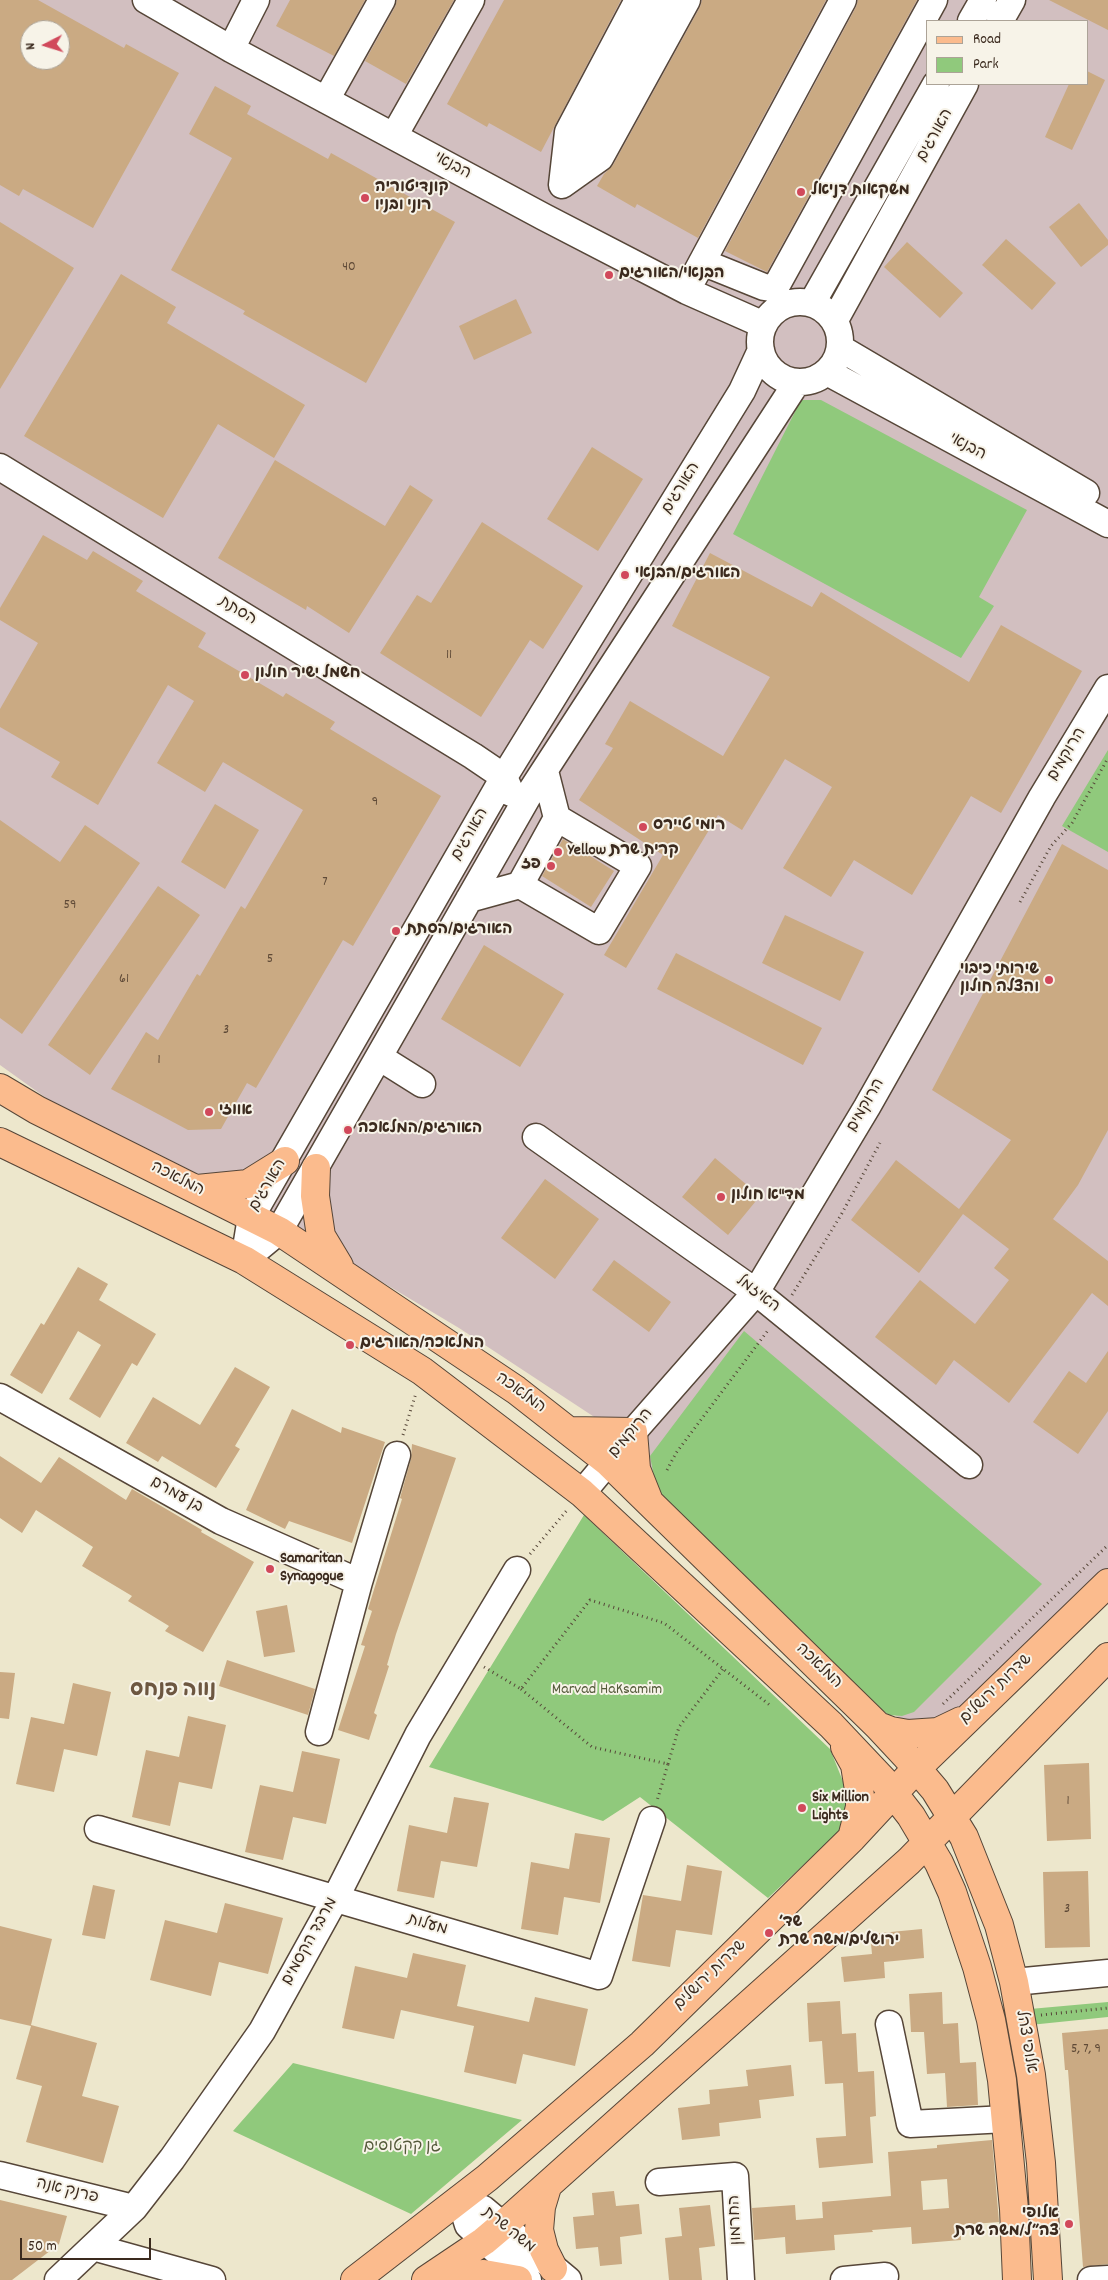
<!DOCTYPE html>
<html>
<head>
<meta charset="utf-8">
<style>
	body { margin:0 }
	#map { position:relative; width:1108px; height:2280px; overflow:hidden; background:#ede7cc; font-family:Dekko,sans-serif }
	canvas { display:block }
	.legend { position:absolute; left:926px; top:20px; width:162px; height:65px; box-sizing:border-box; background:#f7f3e8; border:1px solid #aca397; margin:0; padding:6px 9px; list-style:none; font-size:15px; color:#3b2a1e }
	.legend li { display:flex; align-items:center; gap:10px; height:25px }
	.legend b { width:25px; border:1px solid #aca397 }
	.north { position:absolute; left:20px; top:20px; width:50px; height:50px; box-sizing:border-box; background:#f7f3e8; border:1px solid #aca397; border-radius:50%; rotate:265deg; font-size:14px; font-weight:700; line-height:20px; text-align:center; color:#3b2a1e }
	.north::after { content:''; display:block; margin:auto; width:18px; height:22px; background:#d1495b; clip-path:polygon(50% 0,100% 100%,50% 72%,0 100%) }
	.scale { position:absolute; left:20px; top:2238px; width:131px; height:22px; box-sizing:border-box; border:2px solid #3b2a1e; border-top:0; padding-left:6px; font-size:15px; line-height:18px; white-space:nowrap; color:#3b2a1e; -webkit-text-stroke:4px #f7f3e8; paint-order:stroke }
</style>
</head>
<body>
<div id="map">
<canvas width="1108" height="2280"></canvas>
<ul class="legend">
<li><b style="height:6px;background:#fbbb8d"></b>Road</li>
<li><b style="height:14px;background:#90c97c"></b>Park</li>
</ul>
<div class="north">N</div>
<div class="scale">50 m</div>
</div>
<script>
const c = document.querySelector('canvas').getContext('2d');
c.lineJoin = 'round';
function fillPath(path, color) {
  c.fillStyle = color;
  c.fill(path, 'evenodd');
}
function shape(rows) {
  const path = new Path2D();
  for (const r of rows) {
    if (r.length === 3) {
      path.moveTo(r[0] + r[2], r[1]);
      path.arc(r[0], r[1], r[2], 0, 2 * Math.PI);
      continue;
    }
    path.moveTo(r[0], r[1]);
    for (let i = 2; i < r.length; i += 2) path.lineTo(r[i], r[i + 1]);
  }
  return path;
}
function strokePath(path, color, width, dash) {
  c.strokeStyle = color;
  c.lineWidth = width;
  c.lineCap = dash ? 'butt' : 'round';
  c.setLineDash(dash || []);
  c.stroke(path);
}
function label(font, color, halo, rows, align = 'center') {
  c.font = font + ' Dekko,"Playpen Sans Hebrew",sans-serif';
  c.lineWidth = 4;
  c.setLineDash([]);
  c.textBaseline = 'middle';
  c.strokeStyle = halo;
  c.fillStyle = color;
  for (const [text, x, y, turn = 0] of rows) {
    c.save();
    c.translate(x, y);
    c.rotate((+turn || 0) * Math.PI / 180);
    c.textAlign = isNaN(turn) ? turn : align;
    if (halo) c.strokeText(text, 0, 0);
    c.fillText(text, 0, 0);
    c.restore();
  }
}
const industrial = shape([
	[0,0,1108,0,1108,1569,963,1709,944,1719,906,1722,895,1715,608,1426,459,1328,273,1217,88,1128,0,1065],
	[927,21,1087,21,1087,84,927,84],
	[30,30,60,30,60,60,30,60]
]);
const green = shape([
	[801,400,821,400,1027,510,979,597,994,606,961,658,733,534],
	[1108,750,1108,852,1062,826],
	[744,1331,1042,1584,914,1712,902,1716,889,1715,875,1705,659,1503,650,1456],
	[584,1515,830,1749,848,1794,843,1828,768,1898,640,1797,603,1821,429,1767],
	[1108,2002,1108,2017,1030,2025,1030,2009],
	[293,2063,522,2120,411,2214,233,2131]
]);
const building = shape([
	[0,0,38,0,124,48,126,44,179,73,93,228,23,189,19,196,0,185],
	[30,30,60,30,60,60,30,60],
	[290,0,365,0,334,56,276,26],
	[397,0,454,0,406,84,365,61,395,7],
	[504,0,621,0,541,152,489,123,487,127,447,104],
	[702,0,826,0,698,238,637,204,635,208,597,186,604,174,613,165,700,7],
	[858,0,917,0,767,272,725,251,856,7],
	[1049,0,1108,0,1108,30],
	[1087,71,1105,80,1072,150,1045,137,1069,84,1087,84],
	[215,86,251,106,247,114,328,159,331,153,455,222,366,383,243,314,245,311,171,270,232,158,189,134],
	[1079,203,1108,240,1108,245,1081,267,1049,227],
	[0,222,74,268,0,389],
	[1006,239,1056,283,1032,310,982,265],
	[907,242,963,293,940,318,884,267],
	[121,274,176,307,167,323,305,405,274,458,218,424,163,518,24,436],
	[516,299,532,333,474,360,459,326],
	[592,447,643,479,598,551,547,519],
	[275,460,385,526,410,485,433,500,349,633,307,606,306,610,218,558],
	[482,522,583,586,543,649,530,640,481,717,380,653,417,595,431,603],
	[43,535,87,560,93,551,143,581,136,591,206,633,198,647,283,697,286,693,335,722,330,729,441,796,353,946,343,940,256,1088,247,1083,221,1129,188,1130,111,1089,146,1032,158,1040,197,974,200,976,241,906,245,909,303,810,223,762,205,792,157,763,194,701,168,685,98,805,51,777,60,762,0,727,0,709,38,643,0,620,0,608],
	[710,553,812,607,821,592,969,682,1001,625,1082,671,1001,813,971,796,912,895,854,860,831,897,783,868,832,787,785,759,742,830,718,815,626,968,604,955,663,855,579,800,613,748,605,744,630,701,723,756,770,677,672,626],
	[215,804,259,830,225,889,181,862],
	[0,820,60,862,85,825,140,863,22,1034,0,1018],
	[563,839,614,871,591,907,542,876],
	[1062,844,1108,870,1108,1130,1078,1185,1053,1219,1108,1261,1108,1306,1092,1293,1009,1403,954,1360,936,1385,875,1337,920,1280,975,1324,1009,1280,994,1268,1009,1249,963,1214,919,1273,851,1220,896,1160,959,1209,1011,1140,932,1090],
	[158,886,200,915,90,1075,48,1045],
	[785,915,864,952,840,1001,762,963],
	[484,945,564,994,520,1067,441,1019],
	[676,953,822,1028,803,1065,657,989],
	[715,1158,760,1196,728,1235,682,1197],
	[545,1179,599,1219,555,1279,501,1238],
	[614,1260,671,1302,649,1332,592,1290],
	[78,1267,108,1284,99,1300,156,1334,137,1366,132,1363,100,1418,69,1399,101,1345,78,1331,42,1394,10,1375,41,1323,44,1325],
	[1108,1351,1108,1411,1078,1454,1033,1422,1069,1371,1086,1383],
	[235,1367,270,1387,235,1446,240,1449,216,1488,162,1456,158,1462,126,1443,153,1397,200,1425],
	[292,1409,341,1433,342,1427,385,1442,352,1543,289,1521,285,1529,246,1510],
	[412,1444,456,1458,396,1634,387,1665,389,1666,374,1713,377,1715,369,1740,338,1730,365,1646,361,1645,372,1611,368,1609,402,1499,400,1498,411,1459],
	[0,1456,41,1483,59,1457,126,1500,132,1489,202,1530,201,1532,254,1562,203,1652,165,1631,169,1626,128,1601,132,1596,82,1566,93,1547,36,1510,22,1533,0,1518],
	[287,1605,295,1652,264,1657,256,1611],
	[227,1660,315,1689,308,1715,219,1686],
	[0,1672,15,1673,9,1719,0,1718],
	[73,1683,111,1692,97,1756,64,1749,54,1792,16,1784,31,1717,64,1724],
	[188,1716,226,1725,212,1789,179,1782,170,1826,132,1817,146,1750,179,1757],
	[302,1751,340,1759,326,1824,293,1817,283,1860,245,1852,260,1785,293,1792],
	[1089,1763,1091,1839,1047,1841,1044,1765],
	[454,1797,489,1803,477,1867,441,1861,434,1898,397,1891,409,1825,447,1833],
	[575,1833,610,1838,600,1903,564,1897,558,1935,521,1929,531,1862,569,1869],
	[687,1865,722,1871,712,1935,676,1930,670,1967,632,1961,643,1895,681,1901],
	[1088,1871,1090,1947,1045,1948,1043,1872],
	[93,1885,115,1890,105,1939,82,1935],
	[225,1903,283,1918,268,1974,219,1962,211,1996,150,1980,165,1920,217,1933],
	[0,1926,52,1939,31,2025,97,2043,82,2096,119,2106,103,2163,26,2142,42,2086,16,2079,31,2026,0,2019],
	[922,1929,924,1958,884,1962,885,1978,844,1982,841,1957,872,1954,870,1934],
	[413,1953,466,1965,457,2006,529,2022,535,1997,588,2009,575,2066,523,2054,516,2084,464,2072,474,2026,401,2010,394,2039,342,2028,355,1966,407,1978],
	[942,1992,943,2024,958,2023,960,2063,976,2062,978,2105,947,2107,945,2073,927,2074,924,2032,911,2032,909,1994],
	[840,2001,842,2034,856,2033,858,2072,874,2071,876,2116,870,2117,873,2163,819,2168,816,2138,846,2136,843,2083,825,2084,822,2041,809,2042,807,2003],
	[1108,2029,1108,2264,1083,2267,1068,2070,1065,2070,1062,2033],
	[791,2065,794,2096,759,2100,761,2118,719,2123,720,2136,682,2140,678,2108,710,2104,709,2090,748,2086,746,2070],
	[992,2140,999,2222,960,2225,961,2240,912,2244,911,2227,872,2230,873,2232,834,2235,835,2250,786,2254,785,2237,754,2240,752,2208,795,2205,796,2220,823,2218,822,2202,891,2196,888,2152,937,2148,937,2145],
	[947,2179,949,2208,923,2210,921,2181],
	[614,2191,616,2206,639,2204,642,2234,620,2237,622,2264,600,2266,598,2247,576,2249,573,2217,594,2215,592,2193],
	[0,2200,67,2216,59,2244,12,2280,0,2280],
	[710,2205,715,2246,699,2248,702,2280,669,2280,665,2238,682,2236,679,2208]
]);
const path = shape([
	[1020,902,1051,846,1072,823,1108,758],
	[792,1295,841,1215,880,1143],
	[403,1435,416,1393],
	[667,1470,676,1453,769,1329],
	[530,1554,568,1509],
	[484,1667,521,1689,590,1600,664,1623,771,1706],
	[521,1689,592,1747,668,1764,657,1801],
	[943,1704,1108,1545],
	[668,1764,679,1727,723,1669],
	[1041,2015,1108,2008]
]);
const minor = shape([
	[146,0,231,49,544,217,687,291,764,325],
	[638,0,568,132,562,185,600,158,687,0],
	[971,21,983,0],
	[1000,21,1012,0],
	[231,49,256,0],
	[326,100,382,0],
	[394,136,471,0],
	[568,174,664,0],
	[702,262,764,287,771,288,778,283,934,0],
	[694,277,843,0],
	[800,342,40],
	[812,303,936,84],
	[835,320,965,84],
	[840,348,1086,493],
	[827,372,1108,524],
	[0,467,473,756,504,777,511,793],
	[520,885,599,931,638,866,557,818],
	[469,899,520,885,557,818,545,771],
	[379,1057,422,1084],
	[536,1137,756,1292,969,1465],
	[244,1260,251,1217,504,777,742,391,761,350],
	[244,1260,279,1231,531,791,797,382],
	[0,1397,221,1521,359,1582],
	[582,1493,633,1432,756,1292,867,1107,1042,797,1108,688],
	[319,1732,359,1582,397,1455],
	[98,1829,599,1976,652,1820],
	[1014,1982,1108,1973],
	[889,2024,910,2124,1006,2119],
	[0,2175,134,2208],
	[659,2182,735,2176,741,2280],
	[460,2199,483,2209,568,2280],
	[460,2199,468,2225,528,2280],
	[93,2247,212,2280],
	[58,2280,134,2208,172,2159,262,2031,335,1899,418,1735,517,1570],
	[844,2280,885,2276],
	[1091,2280,1108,2279]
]);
const major = shape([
	[0,1088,37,1110,279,1231,516,1390,608,1462,878,1726,906,1756,935,1790,964,1837,999,1925,1014,1982,1031,2075,1041,2163,1048,2280],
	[0,1142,244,1260,422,1371,582,1493,831,1725,883,1780,911,1816,939,1863,952,1892,977,1967,991,2020,1002,2080,1014,2209,1017,2280],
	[316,1168,315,1196,321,1236,339,1266],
	[197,1189,248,1184,285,1161],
	[570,1431,633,1432,636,1469,648,1499],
	[878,1726,891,1731,908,1734,938,1732,961,1721],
	[845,1747,855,1765,860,1796,860,1807,852,1838],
	[547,2187,541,2207,539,2230,544,2250,553,2268],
	[432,2279,484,2274,518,2280],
	[355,2280,487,2178,642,2044,851,1839,916,1769,1108,1583],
	[426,2280,484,2241,503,2225,909,1861,1108,1657]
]);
const markers = [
	[801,192,5,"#d1495b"],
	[365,198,5,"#d1495b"],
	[609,275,5,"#d1495b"],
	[625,575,5,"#d1495b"],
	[245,675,5,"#d1495b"],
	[643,827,5,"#d1495b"],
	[558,852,5,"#d1495b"],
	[551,866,5,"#d1495b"],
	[396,931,5,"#d1495b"],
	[1049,980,5,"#d1495b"],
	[209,1112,5,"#d1495b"],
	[348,1130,5,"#d1495b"],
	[721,1197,5,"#d1495b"],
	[350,1345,5,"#d1495b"],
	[270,1569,5,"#d1495b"],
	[802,1808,5,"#d1495b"],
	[769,1933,5,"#d1495b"],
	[1069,2224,5,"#d1495b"]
];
const numberNames = [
	["40",349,268],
	["11",449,656],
	["9",375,803],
	["7",325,883],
	["59",70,906],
	["5",270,960],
	["61",124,980],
	["3",226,1031],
	["1",159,1061],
	["1",1068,1802],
	["3",1067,1910],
	["5, 7, 9",1086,2050]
];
const streetNames = [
	["האורגים",936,136,-61],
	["הבנאי",452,167,28],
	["הבנאי",967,448,28],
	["האורגים",682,489,-58],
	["הסתת",237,612,31],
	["הרוקמים",1068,755,-59],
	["האורגים",471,835,-60],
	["הרוקמים",867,1106,-60],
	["המלאכה",177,1180,27],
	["האורגים",269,1186,-60],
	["האיזמל",757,1295,37],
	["המלאכה",520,1394,36],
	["הרוקמים",632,1434,-50],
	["בן עמרם",176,1496,29],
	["המלאכה",818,1667,44],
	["שדרות ירושלים",997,1690,-44],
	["מעלות",427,1926,16],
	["מרבד הקסמים",311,1942,-61],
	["שדרות ירושלים",711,1976,-44],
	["אלופי צהל",1025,2042,80],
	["פרנק אנה",67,2192,14],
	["החרמון",737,2220,-93],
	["משה שרת",508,2231,39]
];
const poiNames = [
	["קונדיטוריה",375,189],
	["רוני ובניו",375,207],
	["משקאות דניאל",811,192],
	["הבנאי/האורגים",619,275],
	["האורגים/הבנאי",635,575],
	["חשמל ישיר חולון",255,675],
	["רומי טיירס",653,827],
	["Yellow קרית שרת",568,852],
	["פז",541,866,"right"],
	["האורגים/הסתת",406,931],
	["שירותי כיבוי",1039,971,"right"],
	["והצלה חולון",1039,989,"right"],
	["אווזי",219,1112],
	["האורגים/המלאכה",358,1130],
	["מד\"א חולון",731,1197],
	["המלאכה/האורגים",360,1345],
	["Samaritan",280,1560],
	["Synagogue",280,1578],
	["Six Million",812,1799],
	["Lights",812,1817],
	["שד׳",779,1924],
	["ירושלים/משה שרת",779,1942],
	["אלופי",1059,2215,"right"],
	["צה״ל/משה שרת",1059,2233,"right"]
];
const parkNames = [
	["Marvad HaKsamim",607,1691],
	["גן קקטוסים",402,2148]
];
const districtNames = [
	["נווה פנחס",173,1692]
];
fillPath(industrial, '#d2bfc0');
fillPath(green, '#90c97c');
fillPath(building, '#caaa83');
strokePath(minor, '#564638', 29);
strokePath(major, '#564638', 30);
strokePath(path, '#564638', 3, [1, 4]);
strokePath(minor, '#fff', 26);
strokePath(major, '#fbbb8d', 28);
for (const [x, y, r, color] of markers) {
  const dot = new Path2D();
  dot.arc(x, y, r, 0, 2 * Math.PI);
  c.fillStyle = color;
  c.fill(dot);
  strokePath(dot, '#f7f3e8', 2);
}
label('14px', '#5f4a37', null, numberNames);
label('16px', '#3b2a1e', '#f7f3e8', streetNames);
label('bold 16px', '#3b2a1e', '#f7f3e8', poiNames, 'left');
label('16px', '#545a3a', '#f7f3e8', parkNames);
label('bold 21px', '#6d5741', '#f7f3e8', districtNames);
</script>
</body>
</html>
